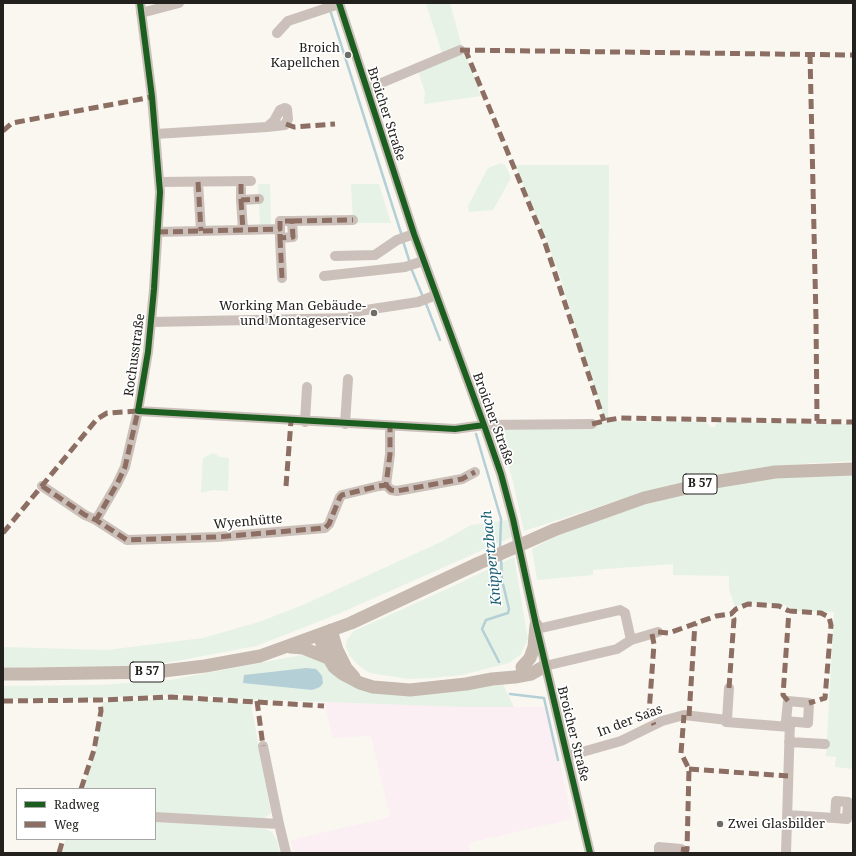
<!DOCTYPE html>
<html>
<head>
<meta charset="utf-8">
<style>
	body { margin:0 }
	#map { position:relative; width:856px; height:856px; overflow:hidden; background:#f9f7f0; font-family:"Noto Serif",serif }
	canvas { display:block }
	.frame { position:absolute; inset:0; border:4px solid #23211d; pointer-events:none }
	.legend { position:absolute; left:16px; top:788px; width:140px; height:52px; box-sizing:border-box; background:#fff; border:1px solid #a7a6a5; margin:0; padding:5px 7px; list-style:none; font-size:12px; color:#23211d }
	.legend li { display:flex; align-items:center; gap:8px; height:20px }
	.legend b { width:20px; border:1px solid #a7a6a5 }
</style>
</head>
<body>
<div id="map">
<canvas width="856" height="856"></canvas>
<div class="frame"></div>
<ul class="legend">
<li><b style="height:5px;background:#1b5e20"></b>Radweg</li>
<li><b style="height:5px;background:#8d6e63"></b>Weg</li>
</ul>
</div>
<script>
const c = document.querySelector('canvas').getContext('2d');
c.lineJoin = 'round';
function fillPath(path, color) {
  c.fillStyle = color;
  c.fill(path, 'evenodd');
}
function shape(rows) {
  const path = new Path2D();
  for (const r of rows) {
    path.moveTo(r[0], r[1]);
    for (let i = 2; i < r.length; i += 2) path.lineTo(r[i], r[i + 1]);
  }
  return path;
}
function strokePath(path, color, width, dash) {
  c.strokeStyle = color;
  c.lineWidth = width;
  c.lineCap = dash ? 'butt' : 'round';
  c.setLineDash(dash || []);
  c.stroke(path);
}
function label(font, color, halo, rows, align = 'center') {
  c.font = font + ' "Noto Serif",serif';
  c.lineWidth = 3.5;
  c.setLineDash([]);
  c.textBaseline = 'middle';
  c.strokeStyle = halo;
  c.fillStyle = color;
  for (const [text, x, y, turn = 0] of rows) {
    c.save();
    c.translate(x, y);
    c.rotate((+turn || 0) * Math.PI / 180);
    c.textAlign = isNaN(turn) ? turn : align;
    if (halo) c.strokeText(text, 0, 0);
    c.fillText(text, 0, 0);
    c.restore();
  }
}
const commercial = shape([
	[324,702,461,707,548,707,572,819,469,843,471,853,294,853,291,840,390,817,371,736,333,738]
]);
const green = shape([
	[432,3,450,3,462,47,442,53,426,4],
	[460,53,466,56,481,96,424,104,425,92,418,71],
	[501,163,506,166,511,178,493,210,469,212,468,206,488,168],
	[515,165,609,165,608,418,604,419,560,277,547,241],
	[258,184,270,184,271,224,260,225],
	[351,184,379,184,391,223,353,223],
	[612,421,706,422,711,427,715,427,716,424,719,422,853,424,853,461,812,463,755,470,657,489,616,501,524,531,512,477,497,429,592,424],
	[213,453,220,457,229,458,228,491,213,490,201,493,203,458],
	[853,475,853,769,835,767,836,757,826,756,834,612,789,611,785,605,748,602,735,607,729,589,729,576,673,575,673,564,593,570,593,575,537,580,532,549,560,534,635,507,698,491,770,478],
	[508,520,512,537,338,614,256,646,150,666,94,669,3,667,3,647,107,650,203,638,259,622,303,605,443,541,471,525],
	[514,557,528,639,521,654,509,663,462,675,433,678,409,679,370,673,358,665,350,656,346,647,347,640,354,631,447,589],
	[302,655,317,656,350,684,503,684,514,707,461,707,246,699,178,694,100,698,3,699,3,686,99,685,170,680],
	[181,698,251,704,271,813,263,819,155,812,155,789,82,789,96,750,103,702],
	[155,822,263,828,272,832,277,841,280,853,60,853,66,839,155,839]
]);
const water = shape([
	[306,668,316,669,319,672,322,676,323,683,320,687,312,690,243,683,244,675]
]);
const stream = shape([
	[331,13,402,236],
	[403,241,410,263],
	[411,268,423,297],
	[425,301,440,340],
	[476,434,501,519,500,549],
	[499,662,482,629,486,620,508,613,509,609,502,580,501,558],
	[510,694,544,698,558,760]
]);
const minor = shape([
	[339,3,414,234,484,425,501,474,513,519,536,625,590,853],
	[141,13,179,3],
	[277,33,288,21,339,4],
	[367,89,460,50],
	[156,134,267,127,285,125,288,119,287,109,285,108,280,110,274,121,267,127],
	[159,182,251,181],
	[198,182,201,231],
	[241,184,241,200,259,199],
	[241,200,243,230],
	[292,221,353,220],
	[158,232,280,229,280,221,292,221,293,237,280,238,280,229],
	[280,238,282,278],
	[335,256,375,255,397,240,414,234],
	[324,276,405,267,423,261],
	[151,322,354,318,353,312,418,302,436,295],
	[138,411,455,429,484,425,592,424],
	[305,422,307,387],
	[345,424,348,379],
	[386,485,391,490,397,491,462,479,475,472],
	[42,486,85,515,96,520,127,540,217,537,325,528,329,524,340,497,342,495,379,486,386,485,390,454,390,426],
	[96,520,117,484,125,467,138,411,148,352,154,289,160,192,152,97,140,3],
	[537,629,620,610,625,613,631,640],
	[545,666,617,649,631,640,658,632],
	[788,701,809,703,808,723,786,721,788,701],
	[727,720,729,688],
	[789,742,825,744],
	[263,746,279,824],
	[568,756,621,741,662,721,684,715,727,720,726,722,790,727],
	[787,815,835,818,847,819,848,802,836,801,835,818],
	[155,817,279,824,286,853],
	[659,853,659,847,681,849,681,853],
	[786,853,790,721]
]);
const major = shape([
	[554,530,644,498,708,483,775,472,853,469],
	[331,630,337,650,346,668,354,677],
	[319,635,325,652,334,667,343,674,360,683,373,687,410,690,466,684,492,679,515,677,531,674,545,666],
	[290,647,303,648,328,658],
	[522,667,530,658,534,647,536,625],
	[3,674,31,674,155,672,205,666,260,656,351,623,477,564]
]);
const majorBridge = shape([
	[477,564,554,530]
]);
const quiet = shape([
	[465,49,544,240,604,421],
	[460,50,853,55],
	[810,54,816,319,817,421],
	[286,124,294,127,335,124],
	[3,131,12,123,152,97],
	[198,182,201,231],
	[241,184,241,200,259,199],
	[241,200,243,230],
	[292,221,353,220],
	[158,232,280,229,280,221,292,221,293,237,280,238,280,229],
	[280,238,282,278],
	[592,424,608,420,620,418,853,422],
	[386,485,391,490,397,491,462,479,475,472],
	[42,486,85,515,96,520,127,540,217,537,325,528,329,524,340,497,342,495,379,486,386,485,390,454,390,426],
	[286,486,291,421],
	[3,533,97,419,107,413,138,411,125,467,117,484,96,520],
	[658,632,669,633,716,616,731,614,736,609,748,604,779,606,789,611],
	[652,634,654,644,649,713,654,725],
	[729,688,734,619,731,614],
	[3,701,100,700,171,697,324,706],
	[257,701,263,746],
	[788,701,783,695,789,611,821,613,829,617,831,625,825,698,809,703],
	[689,716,695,623],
	[689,769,788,776],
	[81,789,94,750,101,711,100,700],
	[681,849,687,850,689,769,681,753,684,715],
	[59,853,63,839]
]);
const cycleway = shape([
	[140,3,152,97,160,192,154,289,148,352,138,411,455,429,484,425],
	[339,3,414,234,484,425,501,474,513,519,536,625,590,853]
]);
const markers = [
	[348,55,4,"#6e6c67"],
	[374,313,4,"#6e6c67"],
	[720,824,4,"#6e6c67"]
];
const shields = [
	[700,484,34],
	[147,672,34]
];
const shieldNames = [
	["B 57",700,484],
	["B 57",147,672]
];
const poiNames = [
	["Broich",340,48],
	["Kapellchen",340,63],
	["Working Man Gebäude-",366,306],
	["und Montageservice",366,321],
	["Zwei Glasbilder",728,824,"left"]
];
const streetNames = [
	["Broicher Straße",386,114,72],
	["Rochusstraße",135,355,-82],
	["Broicher Straße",493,419,70],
	["Wyenhütte",248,522,-5],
	["In der Saas",630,721,-21],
	["Broicher Straße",573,734,76]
];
const waterNames = [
	["Knippertzbach",492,558,-96]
];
fillPath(commercial, '#fbeff4');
fillPath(green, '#e6f2e6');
fillPath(water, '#b5cfd6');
strokePath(stream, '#b5cfd6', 2.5);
strokePath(minor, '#ccc1ba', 10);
strokePath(major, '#c5b9b0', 13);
strokePath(majorBridge, '#c5b9b0', 13);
strokePath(quiet, '#8d6e63', 5, [10, 5]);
strokePath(cycleway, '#1b5e20', 6);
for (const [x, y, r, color] of markers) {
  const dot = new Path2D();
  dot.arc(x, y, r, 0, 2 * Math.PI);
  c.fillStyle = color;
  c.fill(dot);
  strokePath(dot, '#fff', 1.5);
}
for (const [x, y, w] of shields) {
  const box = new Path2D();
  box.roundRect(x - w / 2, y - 10, w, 20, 3);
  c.fillStyle = '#fff';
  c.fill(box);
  strokePath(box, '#23211d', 1);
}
label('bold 12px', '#23211d', null, shieldNames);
label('13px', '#23211d', '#fff', poiNames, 'right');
label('13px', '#23211d', '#fff', streetNames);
label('italic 14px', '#196075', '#fff', waterNames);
</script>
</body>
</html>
